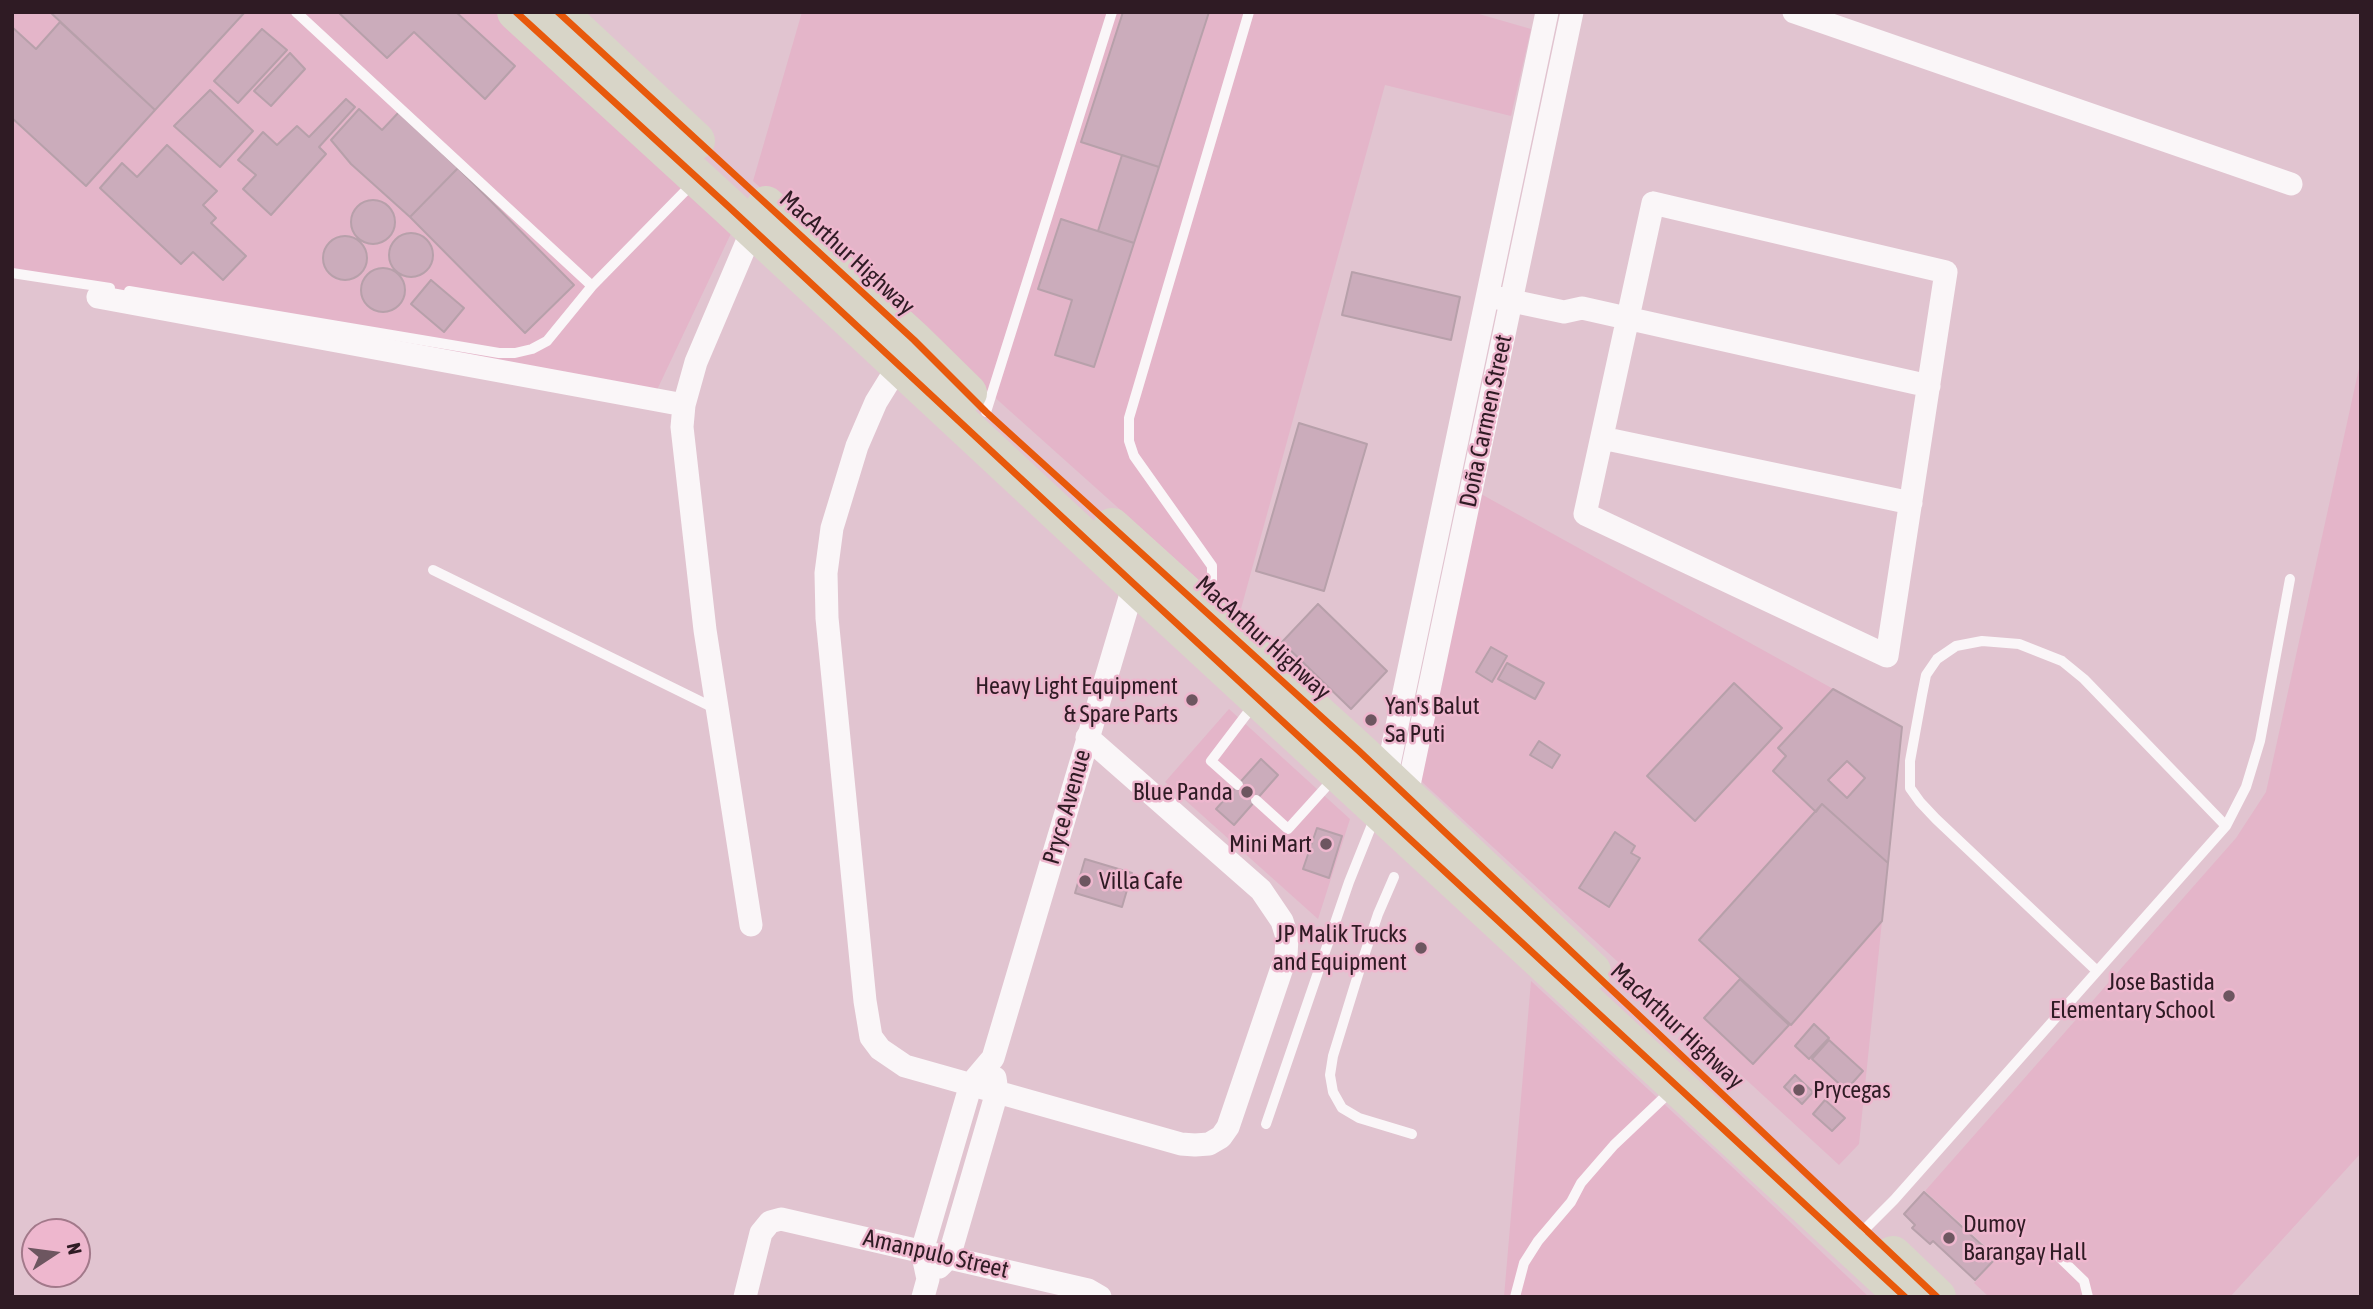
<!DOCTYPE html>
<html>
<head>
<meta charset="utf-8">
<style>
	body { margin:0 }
	#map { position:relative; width:2373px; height:1309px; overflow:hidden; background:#e1c4d0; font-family:"Asap Condensed",sans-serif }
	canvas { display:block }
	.frame { position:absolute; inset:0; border:14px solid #2f1b24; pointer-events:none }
	.north { position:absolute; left:21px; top:1218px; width:70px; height:70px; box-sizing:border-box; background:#eeb7ce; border:2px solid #a2798a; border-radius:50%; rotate:77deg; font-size:19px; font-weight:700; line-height:28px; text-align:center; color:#2f1b24 }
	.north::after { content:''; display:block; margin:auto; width:24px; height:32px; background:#6d5660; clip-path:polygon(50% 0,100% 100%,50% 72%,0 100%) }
</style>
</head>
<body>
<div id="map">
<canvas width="2373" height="1309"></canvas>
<div class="frame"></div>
<div class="north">N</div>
</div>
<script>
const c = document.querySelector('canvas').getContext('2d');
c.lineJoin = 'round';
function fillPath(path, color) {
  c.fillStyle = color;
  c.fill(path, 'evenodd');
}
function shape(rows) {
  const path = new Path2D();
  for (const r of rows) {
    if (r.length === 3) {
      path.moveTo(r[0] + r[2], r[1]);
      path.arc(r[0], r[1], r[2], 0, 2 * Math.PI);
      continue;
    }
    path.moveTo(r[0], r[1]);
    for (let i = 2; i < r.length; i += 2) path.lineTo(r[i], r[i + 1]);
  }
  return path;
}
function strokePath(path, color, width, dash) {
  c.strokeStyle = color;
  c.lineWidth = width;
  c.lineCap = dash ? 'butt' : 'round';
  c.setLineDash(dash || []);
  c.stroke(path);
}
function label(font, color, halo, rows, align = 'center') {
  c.font = font + ' "Asap Condensed",sans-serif';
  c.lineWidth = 5;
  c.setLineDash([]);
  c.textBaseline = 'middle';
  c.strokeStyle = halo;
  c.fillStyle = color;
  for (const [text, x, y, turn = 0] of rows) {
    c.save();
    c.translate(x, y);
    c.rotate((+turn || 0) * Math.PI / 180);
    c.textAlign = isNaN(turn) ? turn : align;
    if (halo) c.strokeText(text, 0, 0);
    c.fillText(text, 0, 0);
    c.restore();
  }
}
const built = shape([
	[12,12,496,12,689,187,735,225,656,392,12,276],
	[802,12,1472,12,1531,29,1511,116,1385,85,1239,616,753,181],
	[2361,359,2361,1153,2230,1297,1989,1297,1974,1283,1997,1257,1925,1191,2236,838,2266,792],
	[1481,494,1902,727,1859,1144,1839,1165,1421,781],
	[1229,709,1350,819,1318,919,1165,782],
	[1531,981,1729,1164,1869,1297,1504,1297]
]);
const building = shape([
	[50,12,245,12,155,110,50,12],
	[338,12,456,12,515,66,485,99,414,32,387,58,338,12],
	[1123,12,1209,12,1159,167,1081,142,1123,12],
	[60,22,155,110,86,186,12,118,12,27,36,49,60,22],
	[262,29,287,50,238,103,214,81,262,29],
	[290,53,305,69,271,106,254,91,290,53],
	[210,90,253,131,220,167,174,126,210,90],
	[346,99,355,107,319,147,326,154,271,215,243,189,256,175,238,160,263,132,277,145,297,126,309,137,346,99],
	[359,109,382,130,399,112,458,168,410,217,351,164,331,140,359,109],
	[167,145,217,191,203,205,216,218,211,223,246,256,223,280,193,252,181,264,100,188,122,163,137,177,167,145],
	[1122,155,1159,167,1134,243,1098,231,1122,155],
	[458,168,574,285,525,333,410,217,458,168],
	[373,222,22],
	[1061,219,1134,243,1094,367,1055,355,1072,300,1038,289,1061,219],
	[411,255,22],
	[345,258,22],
	[383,290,22],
	[1352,272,1460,297,1451,340,1342,315,1352,272],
	[431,280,464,308,444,332,411,304,431,280],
	[1299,423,1367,444,1324,591,1256,571,1299,423],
	[1318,604,1387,671,1351,709,1282,642,1318,604],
	[1491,647,1507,656,1492,682,1476,672,1491,647],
	[1507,663,1544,683,1535,699,1498,679,1507,663],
	[1734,683,1782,728,1695,821,1647,776,1734,683],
	[1833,689,1902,727,1888,863,1822,804,1816,812,1773,771,1786,756,1778,748,1833,689],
	[1847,761,1865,778,1847,798,1828,780,1847,761],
	[1539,741,1560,755,1552,768,1530,755,1539,741],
	[1261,759,1278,775,1234,825,1216,809,1261,759],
	[1822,804,1888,863,1882,921,1791,1025,1699,940,1822,804],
	[1317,828,1342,836,1329,878,1303,869,1317,828],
	[1615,832,1635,846,1631,853,1640,858,1609,907,1579,888,1615,832],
	[1085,859,1132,873,1122,907,1075,893,1085,859],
	[1740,979,1789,1025,1753,1064,1704,1018,1740,979],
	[1814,1024,1829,1038,1809,1059,1795,1046,1814,1024],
	[1829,1040,1863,1071,1846,1090,1812,1059,1829,1040],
	[1795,1075,1813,1092,1802,1104,1784,1087,1795,1075],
	[1825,1100,1845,1118,1832,1131,1813,1114,1825,1100],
	[1924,1192,1996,1258,1975,1280,1933,1241,1930,1244,1912,1228,1915,1225,1904,1214,1924,1192]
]);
const lane = shape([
	[296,12,592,286],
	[12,273,110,288],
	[129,291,499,353,515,353,532,349,547,341,592,286,694,182],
	[986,412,1112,12],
	[433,570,716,709],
	[1203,601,1212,582,1212,566,1134,456,1129,441,1129,418,1249,12],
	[1238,785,1211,761,1255,703],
	[1256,800,1288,829,1335,777],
	[1394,877,1378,914,1362,962,1333,1056,1330,1075,1333,1092,1342,1108,1359,1118,1412,1134],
	[2097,971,1936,819,1920,802,1910,788,1910,761,1922,695,1926,675,1937,659,1956,646,1982,641,2019,644,2062,661,2084,679,2226,826],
	[1266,1124,1349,882,1375,817],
	[1865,1229,1894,1200,2226,826,2246,787,2260,741,2290,579],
	[2055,1253,2084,1281,2088,1297],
	[1515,1297,1524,1263,1538,1241,1571,1202,1581,1183,1614,1145,1672,1090]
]);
const street = shape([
	[1794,12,2291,184],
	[1653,203,1946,272,1887,656,1585,514,1653,203],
	[98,297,684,405],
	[1498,298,1564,312,1582,308,1929,386],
	[905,355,876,402,857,446,832,528,826,573,827,618,865,1001,871,1037,880,1049,905,1066,1181,1144,1195,1145,1209,1144,1221,1137,1228,1127,1286,956,1287,937,1282,921,1261,890,1087,737],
	[1602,438,1911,503],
	[1385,783,1547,12],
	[1405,804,1572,12],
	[751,925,705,630,682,427,684,405,696,362,753,228],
	[939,1267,949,1257,997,1092,995,1078],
	[745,1297,761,1233,770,1222,781,1219,1088,1290,1100,1297],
	[923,1297,928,1279,922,1251,971,1084,993,1058,1137,574]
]);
const highway = shape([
	[516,12,729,207,1134,584,1905,1297],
	[558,12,696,141],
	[766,205,914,340,968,393],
	[1112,527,1359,751,1592,971],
	[1893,1255,1937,1297]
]);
const cycleway = shape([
	[516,12,729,207,1134,584,1905,1297],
	[558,12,914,340,986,412,1359,751,1937,1297]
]);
const markers = [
	[1192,700,7,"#6d5660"],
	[1371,720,7,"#6d5660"],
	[1247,792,7,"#6d5660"],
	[1326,844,7,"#6d5660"],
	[1085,881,7,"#6d5660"],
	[1421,948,7,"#6d5660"],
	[2229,996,7,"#6d5660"],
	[1799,1090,7,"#6d5660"],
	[1949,1238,7,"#6d5660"]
];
const streetNames = [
	["MacArthur Highway",847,253,42],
	["Doña Carmen Street",1486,421,-78],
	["MacArthur Highway",1263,638,42],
	["Pryce Avenue",1067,807,-74],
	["MacArthur Highway",1677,1026,43],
	["Amanpulo Street",936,1254,13]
];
const poiNames = [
	["Heavy Light Equipment",1178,686],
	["& Spare Parts",1178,714],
	["Yan's Balut",1385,706,"left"],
	["Sa Puti",1385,734,"left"],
	["Blue Panda",1233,792],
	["Mini Mart",1312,844],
	["Villa Cafe",1099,881,"left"],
	["JP Malik Trucks",1407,934],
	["and Equipment",1407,962],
	["Jose Bastida",2215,982],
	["Elementary School",2215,1010],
	["Prycegas",1813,1090,"left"],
	["Dumoy",1963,1224,"left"],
	["Barangay Hall",1963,1252,"left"]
];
fillPath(built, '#e4b5c9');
fillPath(building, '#cbacbb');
strokePath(building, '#b7a0aa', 2);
strokePath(lane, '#faf6f8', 10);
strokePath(street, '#faf6f8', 23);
strokePath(highway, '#d8d5c8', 38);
strokePath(cycleway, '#e8590c', 7);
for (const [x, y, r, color] of markers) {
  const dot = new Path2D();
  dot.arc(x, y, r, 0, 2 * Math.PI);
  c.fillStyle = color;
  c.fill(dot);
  strokePath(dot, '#eeb7ce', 2.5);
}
label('24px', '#2f1b24', '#eeb7ce', streetNames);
label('24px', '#2f1b24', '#eeb7ce', poiNames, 'right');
</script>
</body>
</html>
